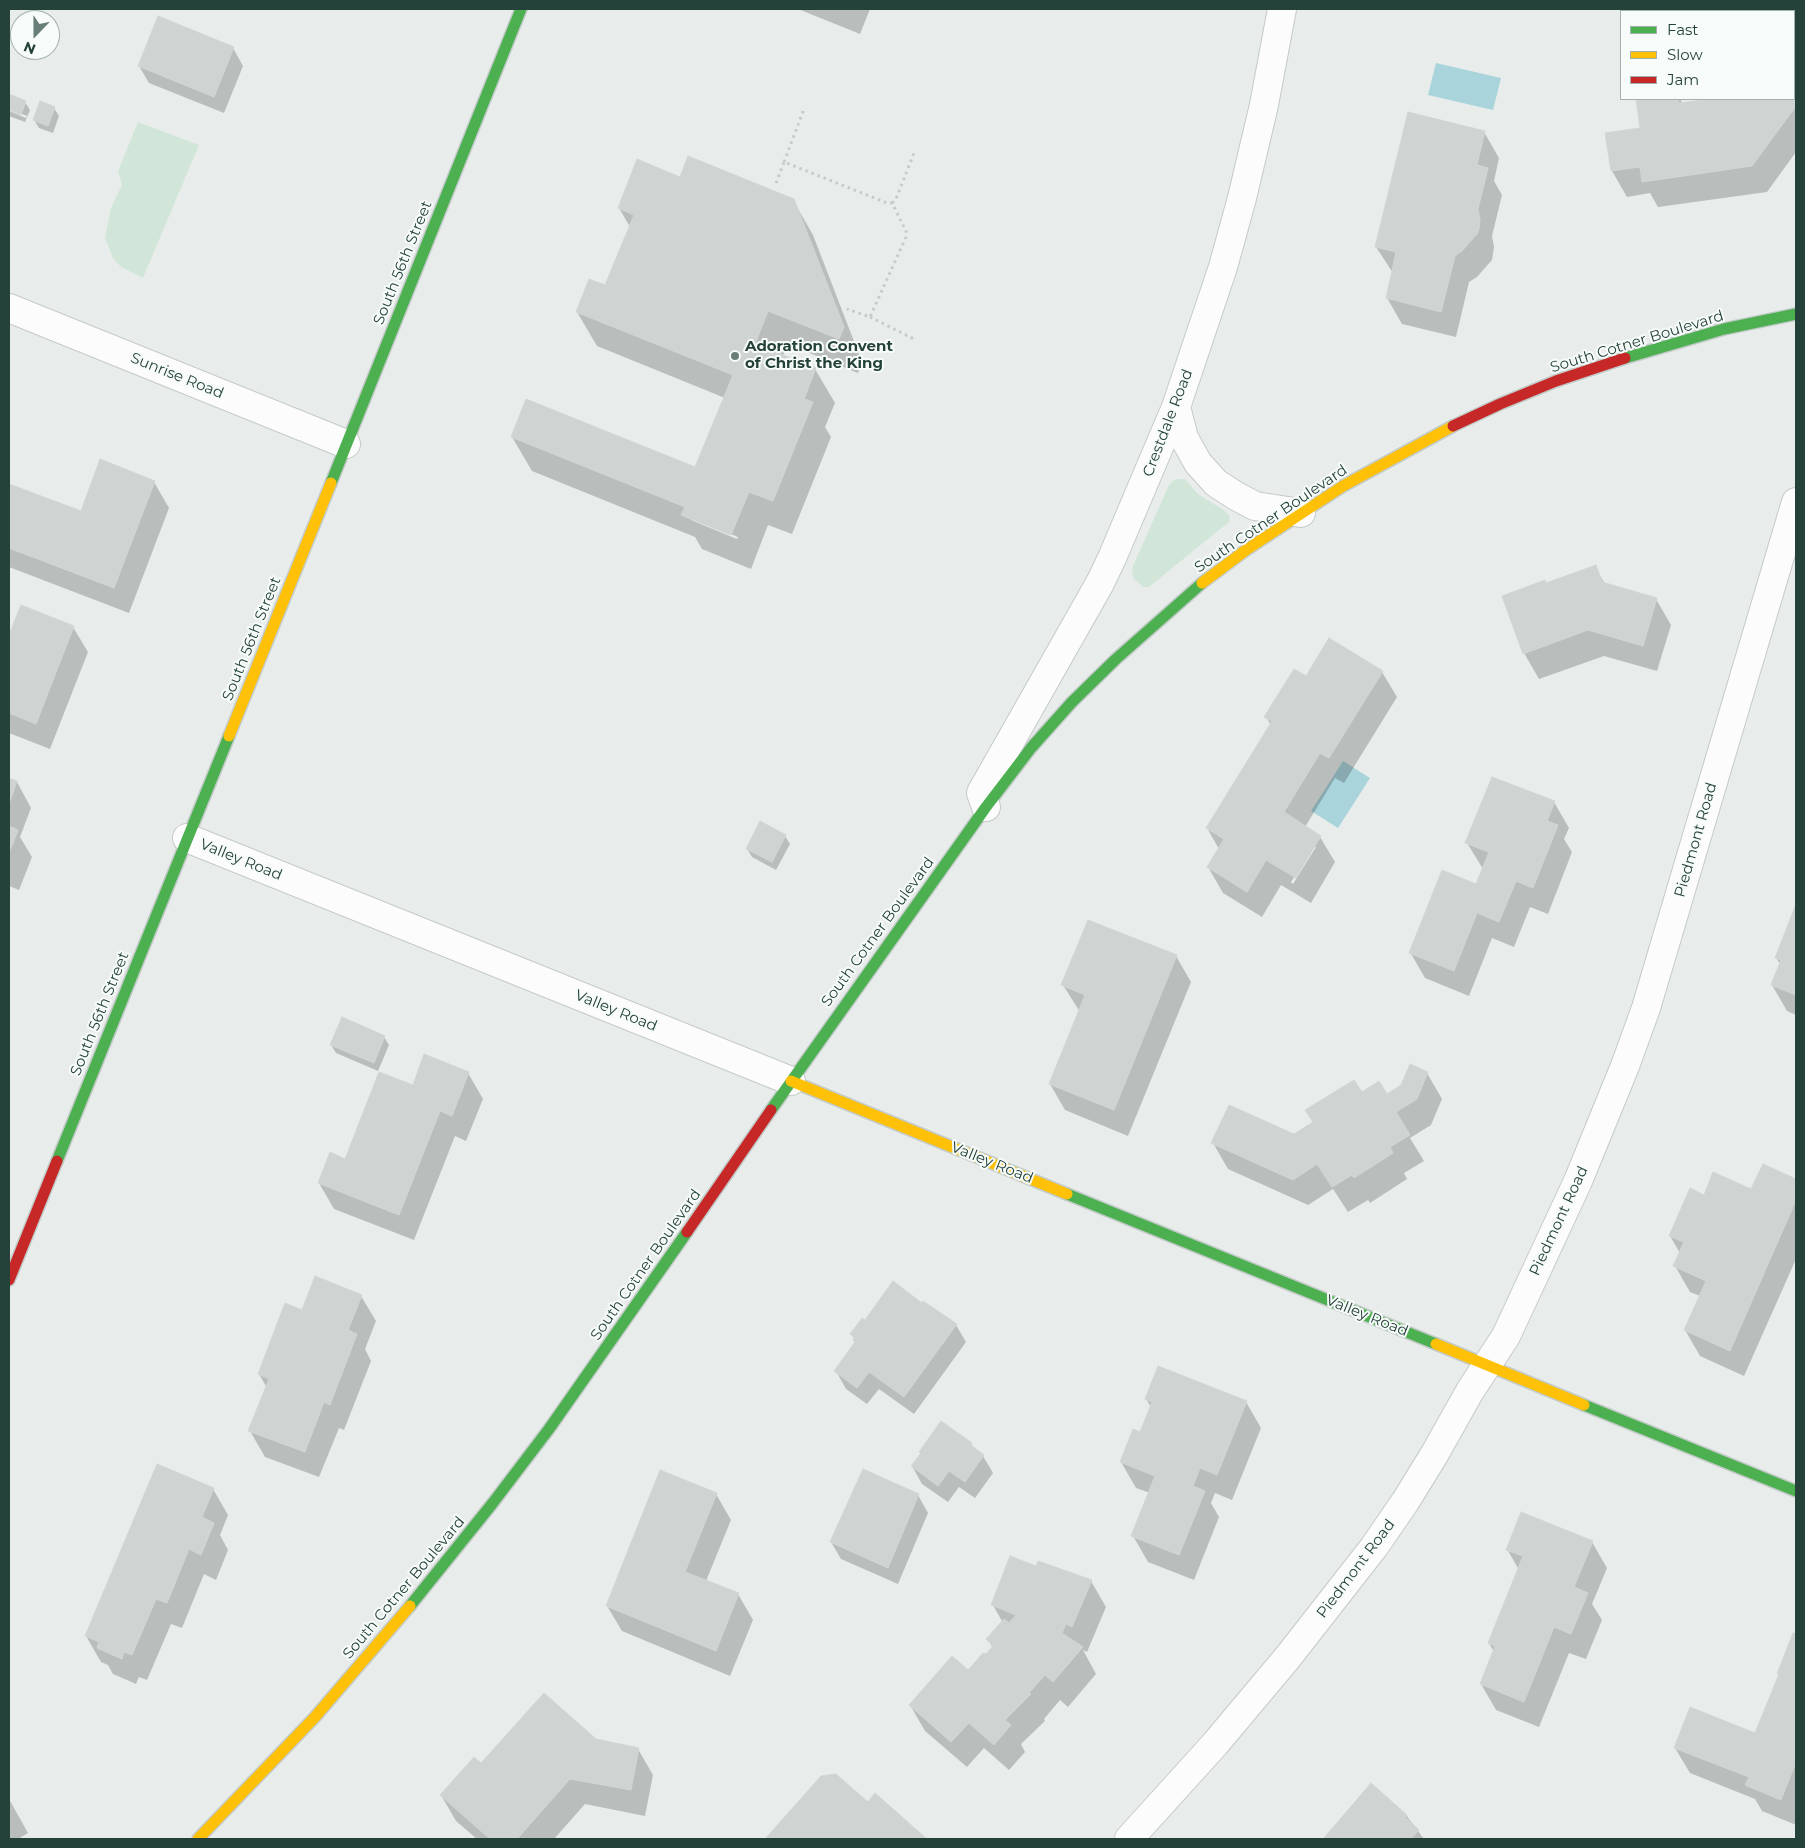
<!DOCTYPE html>
<html>
<head>
<meta charset="utf-8">
<style>
	body { margin:0 }
	#map { position:relative; width:1805px; height:1848px; overflow:hidden; background:#e8edeb; font-family:Montserrat,sans-serif }
	canvas { display:block }
	.frame { position:absolute; inset:0; border:10px solid #24423a; pointer-events:none }
	.legend { position:absolute; left:1620px; top:10px; width:175px; height:90px; box-sizing:border-box; background:#f7fbf9; border:1px solid #a3b1ad; margin:0; padding:6px 9px; list-style:none; font-size:15px; color:#24423a }
	.legend li { display:flex; align-items:center; gap:10px; height:25px }
	.legend b { width:25px; border:1px solid #a3b1ad }
	.north { position:absolute; left:10px; top:10px; width:50px; height:50px; box-sizing:border-box; background:#f7fbf9; border:1px solid #a3b1ad; border-radius:50%; rotate:202deg; font-size:14px; font-weight:700; line-height:20px; text-align:center; color:#24423a }
	.north::after { content:''; display:block; margin:auto; width:18px; height:22px; background:#697e78; clip-path:polygon(50% 0,100% 100%,50% 72%,0 100%) }
</style>
</head>
<body>
<div id="map">
<canvas width="1805" height="1848"></canvas>
<div class="frame"></div>
<ul class="legend">
<li><b style="height:6px;background:#4caf50"></b>Fast</li>
<li><b style="height:6px;background:#ffc107"></b>Slow</li>
<li><b style="height:6px;background:#c62828"></b>Jam</li>
</ul>
<div class="north">N</div>
</div>
<script>
const c = document.querySelector('canvas').getContext('2d');
c.lineJoin = 'round';
function fillPath(path, color) {
  c.fillStyle = color;
  c.fill(path, 'evenodd');
}
function shape(rows) {
  const path = new Path2D();
  for (const r of rows) {
    path.moveTo(r[0], r[1]);
    for (let i = 2; i < r.length; i += 2) path.lineTo(r[i], r[i + 1]);
  }
  return path;
}
function strokePath(path, color, width, dash) {
  c.strokeStyle = color;
  c.lineWidth = width;
  c.lineCap = dash ? 'butt' : 'round';
  c.setLineDash(dash || []);
  c.stroke(path);
}
function label(font, color, halo, rows, align = 'center') {
  c.font = font + ' Montserrat,sans-serif';
  c.lineWidth = 4;
  c.setLineDash([]);
  c.textBaseline = 'middle';
  c.strokeStyle = halo;
  c.fillStyle = color;
  for (const [text, x, y, turn = 0] of rows) {
    c.save();
    c.translate(x, y);
    c.rotate((+turn || 0) * Math.PI / 180);
    c.textAlign = isNaN(turn) ? turn : align;
    if (halo) c.strokeText(text, 0, 0);
    c.fillText(text, 0, 0);
    c.restore();
  }
}
const green = shape([
	[138,122,199,145,143,278,121,267,113,258,105,238,111,208,122,185,118,171],
	[1179,479,1185,479,1198,494,1225,511,1229,515,1230,521,1149,587,1143,587,1134,579,1132,572,1133,566,1169,485,1174,480]
]);
const water = shape([
	[1436,63,1501,78,1493,110,1428,95],
	[1343,761,1370,778,1338,828,1311,811]
]);
const shadow = shape([
	[798,9,870,9,860,34],
	[233,48,243,66,224,113,149,83,139,66],
	[1794,87,1796,89,1796,152,1767,192,1658,207,1650,193,1627,197,1612,171,1607,134,1641,129,1637,99,1680,99,1683,104,1721,99,1794,99],
	[9,96,25,102,30,110,25,122,9,116,9,111,26,118,27,116,9,109],
	[54,108,59,116,53,133,39,128,34,120],
	[1484,132,1499,158,1494,181,1502,195,1492,236,1494,247,1492,260,1477,277,1469,282,1456,337,1402,324,1387,298,1393,273,1376,247],
	[681,178,793,200,813,235,862,362,858,373,788,344,783,356,815,369,835,403,825,427,831,437,792,534,768,525,751,569,702,549,695,537,532,471,512,437,696,469,725,398,597,346,577,312,606,287,630,227,619,208],
	[691,518,738,537,737,539,691,520],
	[154,482,169,508,129,613,9,567,9,485,82,512],
	[1595,567,1605,584,1656,599,1671,625,1657,671,1604,656,1539,679,1524,653,1546,584],
	[22,607,73,627,88,652,50,749,9,733,9,639],
	[1382,672,1397,697,1344,783,1335,778,1305,827,1320,837,1335,862,1311,903,1281,885,1262,917,1223,893,1208,867,1219,849,1207,828,1271,725,1266,717,1306,678],
	[1313,847,1316,847,1293,884,1291,882],
	[9,779,17,782,31,808,20,837,32,857,19,890,9,886],
	[1554,802,1569,828,1564,839,1572,852,1548,914,1530,907,1514,947,1492,938,1469,996,1425,978,1410,952,1477,885,1483,869,1467,843],
	[785,836,790,844,776,870,752,857,747,849],
	[1796,907,1796,1015,1787,1011,1772,985,1781,965,1776,958],
	[1176,956,1191,982,1128,1136,1065,1110,1050,1084,1080,1012,1063,985],
	[384,1037,389,1045,378,1071,336,1053,331,1045],
	[468,1073,483,1099,466,1141,455,1136,414,1240,334,1209,319,1183,346,1160,413,1086],
	[1427,1073,1442,1099,1431,1125,1410,1138,1424,1161,1404,1173,1407,1179,1370,1203,1368,1200,1348,1212,1333,1189,1308,1205,1228,1169,1213,1143,1294,1136,1361,1094,1386,1096],
	[1763,1165,1796,1181,1796,1259,1744,1376,1700,1356,1685,1330,1700,1296,1690,1292,1675,1266,1680,1253,1670,1236,1752,1191],
	[361,1296,376,1321,365,1349,371,1361,344,1430,339,1428,319,1477,265,1457,250,1431,267,1388,259,1374,302,1311],
	[922,1305,956,1325,966,1342,914,1414,879,1389,867,1404,846,1389,836,1371,856,1343,852,1334,865,1321],
	[1146,1399,1246,1402,1261,1428,1232,1500,1215,1493,1211,1503,1219,1517,1194,1580,1148,1562,1133,1536,1150,1493,1136,1488,1121,1462,1140,1434,1151,1407],
	[971,1444,974,1450,983,1456,993,1473,975,1498,959,1487,948,1502,922,1484,912,1466,921,1454,920,1452],
	[213,1489,228,1515,220,1535,228,1550,216,1580,204,1574,182,1628,171,1624,147,1680,139,1677,136,1684,113,1674,108,1665,101,1662,86,1636],
	[716,1494,731,1520,706,1581,738,1594,753,1620,730,1676,622,1631,607,1606],
	[918,1495,928,1513,898,1584,841,1559,831,1542],
	[1592,1542,1607,1568,1592,1604,1602,1620,1586,1659,1569,1653,1539,1727,1496,1710,1481,1684,1494,1652,1489,1643,1519,1570,1507,1549],
	[1037,1567,1091,1581,1106,1607,1087,1652,1083,1650,1096,1674,1068,1707,1060,1700,1044,1719,1045,1721,1021,1744,1025,1752,1009,1770,984,1748,967,1767,925,1731,910,1705,968,1672,993,1648,988,1640,1003,1623,993,1605],
	[1793,1634,1796,1636,1796,1825,1762,1811,1755,1799,1690,1773,1675,1748,1756,1735,1779,1676,1778,1673],
	[596,1741,638,1749,653,1775,645,1816,585,1804,554,1839,477,1839,456,1821,441,1795,481,1765],
	[822,1777,868,1804,875,1795,926,1839,767,1839],
	[9,1799,28,1833,18,1839,9,1839],
	[1406,1815,1424,1839,1325,1838]
]);
const building = shape([
	[158,16,234,47,214,97,138,66,158,16],
	[1794,86,1796,88,1796,106,1752,166,1642,182,1640,167,1611,171,1605,133,1640,128,1636,99,1678,99,1679,103,1712,99,1794,99,1794,86],
	[9,94,26,101,21,115,9,110,9,94],
	[40,101,55,107,48,126,33,120,40,101],
	[1408,112,1485,131,1477,165,1488,168,1478,209,1480,220,1479,229,1477,234,1462,251,1455,256,1441,312,1386,298,1396,252,1375,247,1408,112],
	[688,156,794,199,844,327,839,339,768,311,755,344,816,368,804,399,813,402,773,501,749,492,731,535,681,515,685,507,511,437,526,399,695,467,733,375,576,312,589,279,605,285,634,215,618,208,637,159,680,177,688,156],
	[100,459,155,481,114,588,9,548,9,484,81,511,100,459],
	[1596,565,1602,582,1657,598,1643,646,1588,630,1523,654,1502,596,1545,580,1546,583,1596,565],
	[21,605,74,626,36,724,9,713,9,635,21,605],
	[1329,638,1383,671,1329,758,1320,753,1284,812,1321,836,1296,878,1266,860,1247,892,1207,867,1224,839,1206,828,1272,721,1264,717,1294,669,1306,676,1329,638],
	[1492,777,1555,801,1547,821,1558,825,1533,888,1516,881,1499,922,1477,913,1454,971,1409,953,1442,870,1476,884,1489,852,1465,843,1492,777],
	[9,778,17,781,9,804,9,778],
	[760,821,786,835,772,862,746,849,760,821],
	[9,826,18,830,9,853,9,826],
	[1796,904,1796,995,1771,985,1781,960,1775,958,1796,904],
	[1088,920,1177,955,1114,1110,1049,1084,1085,995,1061,985,1088,920],
	[342,1017,385,1036,374,1063,330,1045,342,1017],
	[424,1054,469,1072,452,1116,440,1111,399,1215,318,1183,330,1152,345,1159,379,1072,413,1085,424,1054],
	[1410,1064,1428,1072,1417,1099,1396,1112,1410,1135,1390,1147,1393,1153,1354,1178,1352,1175,1332,1187,1317,1164,1293,1180,1211,1143,1229,1105,1294,1134,1313,1122,1305,1110,1354,1080,1362,1092,1379,1081,1387,1094,1401,1085,1410,1064],
	[1763,1164,1796,1179,1796,1200,1730,1351,1684,1330,1706,1281,1673,1266,1684,1242,1669,1236,1690,1188,1704,1195,1713,1172,1751,1189,1763,1164],
	[315,1276,362,1295,348,1330,357,1334,330,1405,324,1402,305,1452,248,1431,269,1379,258,1374,285,1303,302,1310,315,1276],
	[893,1281,922,1303,923,1301,957,1324,904,1397,869,1372,857,1388,834,1371,855,1342,853,1340,855,1338,850,1334,862,1318,865,1320,893,1281],
	[1158,1366,1247,1401,1217,1475,1200,1468,1193,1486,1205,1491,1179,1555,1131,1536,1155,1476,1120,1462,1133,1429,1140,1432,1152,1402,1145,1399,1158,1366],
	[941,1421,972,1443,971,1445,984,1455,965,1482,949,1471,938,1486,911,1466,921,1453,919,1452,941,1421],
	[157,1464,214,1488,202,1517,214,1523,201,1555,189,1549,167,1603,156,1599,132,1655,124,1652,122,1659,97,1648,99,1642,85,1636,157,1464],
	[863,1469,919,1494,888,1568,830,1542,863,1469],
	[660,1470,717,1493,685,1572,739,1593,716,1651,606,1606,660,1470],
	[1521,1512,1593,1541,1574,1587,1588,1593,1571,1634,1554,1627,1524,1702,1480,1684,1495,1646,1488,1643,1523,1556,1506,1550,1521,1512],
	[1010,1556,1036,1566,1038,1561,1092,1580,1072,1627,1066,1624,1062,1633,1083,1647,1053,1682,1045,1675,1029,1693,1031,1694,1005,1720,1011,1725,994,1745,969,1723,951,1742,909,1705,952,1656,968,1670,983,1653,986,1654,993,1646,986,1639,1004,1619,1009,1623,1016,1615,991,1605,1010,1556],
	[1793,1633,1796,1634,1796,1762,1781,1800,1745,1785,1749,1777,1674,1748,1690,1707,1755,1733,1779,1674,1777,1674,1793,1633],
	[544,1693,596,1739,639,1748,631,1790,570,1779,517,1839,490,1839,440,1795,474,1757,481,1763,544,1693],
	[836,1774,868,1802,875,1793,927,1839,765,1839,821,1776,836,1774],
	[1371,1783,1407,1815,1405,1817,1419,1830,1411,1839,1325,1839,1324,1838,1371,1783]
]);
const path = shape([
	[784,162,804,109],
	[776,183,784,162,887,203,892,203,906,231,906,237,870,317,847,309],
	[892,203,896,199,914,153],
	[870,317,914,339]
]);
const street = shape([
	[9,308,346,444],
	[1176,407,1184,438,1198,463,1216,483,1236,496,1255,506,1301,513],
	[986,807,981,793,1100,583,1112,558,1176,407,1223,267,1242,198,1264,105,1282,9],
	[187,838,791,1081],
	[1129,1839,1215,1744,1288,1657,1374,1547,1405,1502,1434,1455,1470,1391,1506,1336,1578,1181,1625,1066,1646,1008,1796,502]
]);
const fast = shape([
	[1625,358,1724,329,1796,314],
	[331,483,521,9],
	[771,1110,986,807,1031,748,1072,702,1116,659,1202,583],
	[57,1161,229,736],
	[1067,1194,1436,1344],
	[1584,1405,1796,1491],
	[410,1606,492,1504,549,1429,687,1232]
]);
const slow = shape([
	[1202,583,1246,550,1343,486,1453,426],
	[229,736,331,483],
	[791,1081,1067,1194],
	[1436,1344,1584,1405],
	[198,1839,315,1717,410,1606]
]);
const jam = shape([
	[1453,426,1500,404,1556,381,1625,358],
	[687,1232,771,1110],
	[9,1280,57,1161]
]);
const markers = [
	[735,356,5,"#697e78"]
];
const streetNames = [
	["South 56th Street",403,263,-68],
	["South Cotner Boulevard",1637,342,-17],
	["Sunrise Road",177,376,22],
	["Crestdale Road",1168,423,-69],
	["South Cotner Boulevard",1271,519,-34],
	["South 56th Street",252,639,-68],
	["Piedmont Road",1696,840,-74],
	["Valley Road",241,860,22],
	["South Cotner Boulevard",878,932,-54],
	["Valley Road",616,1011,22],
	["South 56th Street",100,1014,-68],
	["Valley Road",992,1163,22],
	["Piedmont Road",1559,1221,-65],
	["South Cotner Boulevard",646,1265,-55],
	["Valley Road",1367,1316,22],
	["Piedmont Road",1356,1569,-53],
	["South Cotner Boulevard",404,1588,-50]
];
const poiNames = [
	["Adoration Convent",745,347],
	["of Christ the King",745,364]
];
fillPath(green, '#d1e6d8');
fillPath(water, '#a9d4db');
fillPath(shadow, '#0003');
fillPath(building, '#cfd4d2');
strokePath(building, '#d1d6d4', 1);
strokePath(street, '#c5cac8', 30);
strokePath(fast, '#c3cbc8', 14);
strokePath(slow, '#c3cbc8', 14);
strokePath(jam, '#c3cbc8', 14);
strokePath(path, '#c3ccca', 3, [2.5, 4]);
strokePath(street, '#fcfcfc', 28);
strokePath(fast, '#4caf50', 11);
strokePath(slow, '#ffc107', 11);
strokePath(jam, '#c62828', 11);
for (const [x, y, r, color] of markers) {
  const dot = new Path2D();
  dot.arc(x, y, r, 0, 2 * Math.PI);
  c.fillStyle = color;
  c.fill(dot);
  strokePath(dot, '#f7fbf9', 2);
}
label('15px', '#24423a', '#f7fbf9', streetNames);
label('bold 15px', '#24423a', '#f7fbf9', poiNames, 'left');
</script>
</body>
</html>
